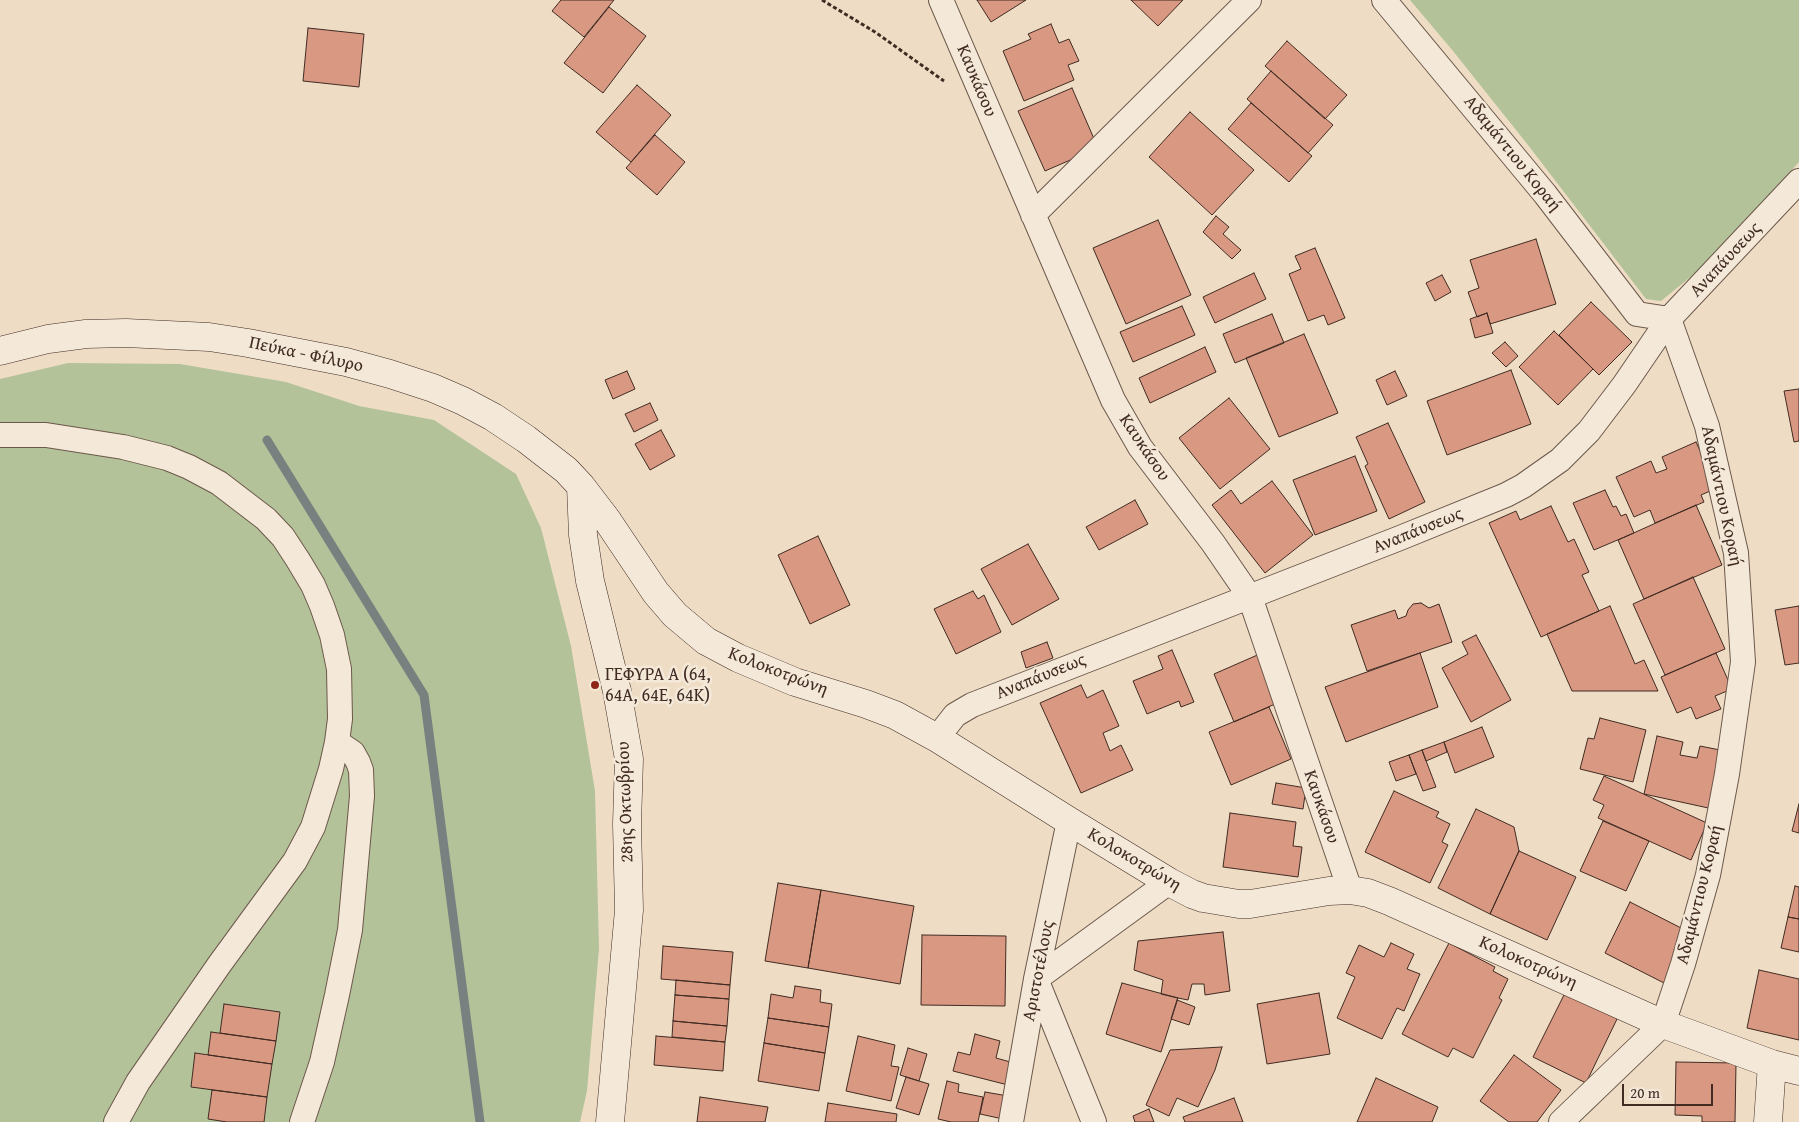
<!DOCTYPE html>
<html>
<head>
<meta charset="utf-8">
<style>
	body { margin:0 }
	#map { position:relative; width:1799px; height:1122px; overflow:hidden; background:#eeddc4; font-family:"Gentium Book Plus",serif }
	canvas { display:block }
	.scale { position:absolute; left:1622px; top:1084px; width:91px; height:22px; box-sizing:border-box; border:2px solid #412b23; border-top:0; padding-left:6px; font-size:15px; line-height:18px; white-space:nowrap; color:#412b23; -webkit-text-stroke:4px #f4e9d9; paint-order:stroke }
</style>
</head>
<body>
<div id="map">
<canvas width="1799" height="1122"></canvas>
<div class="scale">20 m</div>
</div>
<script>
const c = document.querySelector('canvas').getContext('2d');
c.lineJoin = 'round';
function fillPath(path, color) {
  c.fillStyle = color;
  c.fill(path, 'evenodd');
}
function shape(rows) {
  const path = new Path2D();
  for (const r of rows) {
    path.moveTo(r[0], r[1]);
    for (let i = 2; i < r.length; i += 2) path.lineTo(r[i], r[i + 1]);
  }
  return path;
}
function strokePath(path, color, width, dash) {
  c.strokeStyle = color;
  c.lineWidth = width;
  c.lineCap = dash ? 'butt' : 'round';
  c.setLineDash(dash || []);
  c.stroke(path);
}
function label(font, color, halo, rows, align = 'center') {
  c.font = font + ' "Gentium Book Plus",serif';
  c.lineWidth = 5;
  c.setLineDash([]);
  c.textBaseline = 'middle';
  c.strokeStyle = halo;
  c.fillStyle = color;
  for (const [text, x, y, turn = 0] of rows) {
    c.save();
    c.translate(x, y);
    c.rotate((+turn || 0) * Math.PI / 180);
    c.textAlign = isNaN(turn) ? turn : align;
    if (halo) c.strokeText(text, 0, 0);
    c.fillText(text, 0, 0);
    c.restore();
  }
}
const green = shape([
	[1410,0,1799,0,1799,162,1710,261,1661,301,1646,299,1528,145,1453,51],
	[68,363,180,364,286,382,359,406,434,420,516,474,541,528,571,646,595,791,599,948,587,1091,580,1122,0,1122,0,379]
]);
const stream = shape([
	[267,440,424,695,480,1122]
]);
const building = shape([
	[561,0,614,0,584,37,552,11,561,0],
	[977,0,1026,0,991,22,977,0],
	[1131,0,1183,0,1158,26,1131,0],
	[609,7,646,36,603,93,564,63,609,7],
	[1051,24,1059,43,1069,39,1079,61,1068,65,1074,80,1024,101,1003,51,1031,39,1028,34,1051,24],
	[308,28,364,34,359,87,303,81,308,28],
	[1287,41,1347,95,1325,119,1265,66,1287,41],
	[1271,71,1333,125,1308,153,1247,99,1271,71],
	[637,85,671,115,631,162,596,132,637,85],
	[1072,88,1098,148,1045,171,1018,111,1072,88],
	[1251,103,1312,156,1289,182,1228,129,1251,103],
	[1190,112,1254,170,1212,215,1149,157,1190,112],
	[655,135,685,162,657,195,626,168,655,135],
	[1216,216,1229,227,1223,234,1241,250,1232,259,1203,232,1216,216],
	[1158,220,1191,295,1126,324,1093,248,1158,220],
	[1536,239,1556,304,1490,324,1487,313,1477,317,1468,292,1479,288,1470,260,1536,239],
	[1315,248,1345,318,1328,325,1324,315,1308,321,1289,274,1301,269,1295,256,1315,248],
	[1254,273,1266,299,1215,323,1203,297,1254,273],
	[1442,275,1451,292,1435,301,1426,283,1442,275],
	[1591,302,1632,342,1599,375,1559,335,1591,302],
	[1182,306,1195,335,1133,362,1120,332,1182,306],
	[1487,313,1493,333,1475,338,1470,319,1487,313],
	[1272,314,1284,343,1235,363,1223,334,1272,314],
	[1554,331,1593,369,1558,405,1519,367,1554,331],
	[1304,334,1338,413,1279,437,1246,358,1304,334],
	[1505,342,1518,356,1506,367,1492,353,1505,342],
	[1205,347,1216,372,1150,403,1139,378,1205,347],
	[1511,370,1531,424,1447,455,1427,401,1511,370],
	[627,371,635,389,613,399,605,380,627,371],
	[1395,371,1407,396,1387,405,1376,380,1395,371],
	[1799,389,1799,441,1794,442,1784,391,1799,389],
	[1229,398,1270,449,1220,489,1179,438,1229,398],
	[650,403,658,420,634,432,625,414,650,403],
	[1388,423,1425,502,1389,519,1365,466,1368,464,1356,437,1388,423],
	[661,430,675,456,650,470,635,444,661,430],
	[1696,442,1717,488,1701,495,1704,502,1655,523,1650,510,1634,517,1616,477,1651,461,1656,473,1667,469,1662,457,1696,442],
	[1355,456,1377,511,1315,535,1293,480,1355,456],
	[1272,481,1313,535,1265,573,1212,505,1231,490,1241,504,1272,481],
	[1605,490,1613,507,1616,506,1621,516,1626,514,1634,533,1594,550,1573,503,1605,490],
	[1135,500,1148,524,1099,550,1086,527,1135,500],
	[1696,505,1722,565,1644,599,1618,540,1696,505],
	[1551,506,1568,542,1574,539,1589,572,1582,575,1599,611,1541,637,1489,523,1516,511,1520,520,1551,506],
	[818,536,850,605,810,624,778,555,818,536],
	[1028,544,1059,599,1012,625,981,569,1028,544],
	[1693,577,1725,649,1665,675,1633,604,1693,577],
	[973,591,978,599,984,595,1001,632,956,654,934,609,973,591],
	[1421,603,1429,608,1439,604,1452,642,1367,671,1351,625,1395,610,1398,619,1406,616,1408,610,1413,604,1421,603],
	[1610,606,1635,664,1644,660,1658,691,1572,691,1547,634,1610,606],
	[1799,606,1799,663,1785,665,1775,610,1799,606],
	[1476,635,1511,700,1471,722,1442,668,1468,654,1462,642,1476,635],
	[1047,642,1053,658,1026,668,1021,652,1047,642],
	[1172,650,1194,702,1181,707,1179,701,1147,714,1133,681,1163,669,1158,656,1172,650],
	[1262,653,1282,701,1234,722,1214,674,1262,653],
	[1420,653,1438,707,1346,742,1325,687,1420,653],
	[1716,653,1732,689,1715,696,1721,709,1696,719,1691,707,1677,713,1661,677,1716,653],
	[1081,685,1087,698,1103,690,1119,726,1103,733,1110,751,1121,745,1133,770,1081,793,1040,703,1081,685],
	[1269,707,1291,759,1231,785,1209,732,1269,707],
	[1600,718,1646,730,1633,782,1580,769,1588,738,1594,739,1600,718],
	[1482,727,1494,757,1455,773,1444,742,1482,727],
	[1657,736,1683,742,1680,755,1697,758,1700,746,1725,751,1713,809,1644,794,1657,736],
	[1444,742,1447,752,1426,761,1422,750,1444,742],
	[1422,750,1436,787,1423,791,1409,755,1422,750],
	[1409,755,1416,774,1396,781,1389,762,1409,755],
	[1604,776,1707,823,1691,860,1598,818,1604,805,1593,800,1604,776],
	[1276,783,1306,788,1303,809,1272,804,1276,783],
	[1394,791,1439,812,1436,817,1450,824,1442,842,1448,845,1430,883,1365,852,1394,791],
	[1799,804,1799,833,1792,831,1799,804],
	[1476,809,1514,827,1519,851,1490,914,1438,888,1476,809],
	[1230,813,1296,822,1293,846,1302,847,1298,877,1223,867,1230,813],
	[1603,821,1649,841,1626,891,1580,871,1603,821],
	[1519,851,1576,877,1547,940,1490,914,1519,851],
	[778,883,821,890,808,968,765,961,778,883],
	[1795,886,1799,887,1799,919,1788,917,1795,886],
	[821,890,914,906,900,984,808,968,821,890],
	[1630,902,1689,932,1664,983,1605,953,1630,902],
	[1788,917,1799,919,1799,952,1781,948,1788,917],
	[1223,932,1230,991,1205,995,1204,984,1192,984,1188,1000,1178,998,1161,994,1163,980,1134,970,1138,941,1223,932],
	[922,935,1006,936,1005,1006,921,1005,922,935],
	[1391,943,1414,954,1407,969,1420,974,1404,1011,1397,1008,1382,1039,1337,1018,1355,977,1346,973,1359,945,1384,957,1391,943],
	[1449,943,1495,967,1493,971,1508,979,1499,998,1502,1000,1473,1058,1453,1048,1448,1057,1402,1034,1449,943],
	[663,946,733,952,730,985,661,979,663,946],
	[1759,970,1799,979,1799,1040,1747,1028,1759,970],
	[676,980,730,985,729,999,675,995,676,980],
	[1122,983,1178,998,1161,1052,1106,1034,1122,983],
	[795,986,821,990,820,1002,832,1004,829,1027,768,1018,771,994,793,998,795,986],
	[1566,991,1618,1017,1586,1083,1533,1057,1566,991],
	[1319,993,1330,1054,1267,1064,1257,1004,1319,993],
	[675,995,729,999,727,1026,673,1021,675,995],
	[1177,1000,1195,1007,1189,1025,1171,1019,1177,1000],
	[224,1004,280,1012,276,1041,220,1033,224,1004],
	[768,1018,829,1027,825,1053,764,1043,768,1018],
	[673,1021,727,1026,725,1042,672,1037,673,1021],
	[211,1032,276,1041,272,1064,208,1055,211,1032],
	[975,1034,1000,1041,996,1058,1014,1063,1008,1085,953,1071,958,1052,970,1055,975,1034],
	[656,1036,725,1042,723,1071,654,1065,656,1036],
	[858,1036,895,1045,891,1066,899,1067,891,1101,846,1091,858,1036],
	[764,1043,825,1053,819,1091,758,1081,764,1043],
	[1222,1047,1215,1070,1198,1107,1177,1098,1169,1116,1146,1105,1170,1050,1222,1047],
	[908,1048,927,1054,919,1081,900,1075,908,1048],
	[195,1053,272,1064,267,1097,191,1087,195,1053],
	[1514,1055,1561,1090,1537,1122,1509,1122,1480,1101,1514,1055],
	[1676,1062,1736,1063,1735,1122,1702,1122,1702,1116,1675,1115,1676,1062],
	[906,1077,929,1084,919,1115,896,1108,906,1077],
	[1376,1078,1438,1107,1432,1122,1357,1122,1376,1078],
	[947,1081,959,1084,958,1092,983,1097,978,1122,951,1122,938,1119,947,1081],
	[212,1090,267,1097,264,1122,227,1122,208,1119,212,1090],
	[985,1092,1008,1096,1003,1119,980,1114,985,1092],
	[700,1097,768,1107,765,1122,697,1122,700,1097],
	[1234,1098,1243,1122,1185,1122,1183,1117,1234,1098],
	[828,1103,897,1114,896,1122,825,1122,828,1103],
	[1149,1109,1154,1122,1135,1122,1133,1116,1149,1109]
]);
const path = shape([
	[822,0,875,32,944,81]
]);
const street = shape([
	[941,0,1113,400,1140,447,1213,543,1250,597,1350,890],
	[1384,0,1545,194,1637,314,1669,319,1707,426,1736,553,1743,662,1727,774,1708,875,1683,964,1663,1024,1561,1122],
	[1033,215,1249,0],
	[0,435,46,435,123,447,167,458,189,467,219,483,266,519,283,537,298,560,313,585,322,606,332,635,339,669,340,719,337,742,331,769,313,827,295,861,219,965,138,1082,116,1122],
	[937,738,955,715,972,705,1400,538,1506,495,1523,486,1560,460,1589,431,1624,385,1669,319,1799,181],
	[1036,979,1169,882],
	[1036,979,1094,1122],
	[302,1122,322,1062,337,995,350,930,362,796,361,770,358,762,353,753,337,742],
	[1011,1122,1036,979,1069,821]
]);
const secondary = shape([
	[0,351,48,339,86,334,126,333,209,337,248,343,346,362,390,374,433,388,463,401,493,417,526,439,566,470,581,486,607,520,656,593,675,615,706,641,738,658,795,682,866,704,895,715,937,738,1069,821,1169,882,1192,894,1203,898,1239,904,1250,904,1329,891,1350,890,1368,893,1389,901,1663,1024,1772,1064,1799,1071],
	[581,486,583,535,590,581,617,691,629,759,627,824,629,910,610,1122],
	[1768,1122,1772,1064]
]);
const markers = [
	[595,685,5,"#8f2418"]
];
const streetNames = [
	["Καυκάσου",976,81,67],
	["Αδαμάντιου Κοραή",1512,154,51],
	["Αναπάυσεως",1726,260,-47],
	["Πεύκα - Φίλυρο",306,355,12],
	["Καυκάσου",1144,448,56],
	["Αδαμάντιου Κοραή",1721,496,78],
	["Αναπάυσεως",1418,531,-22],
	["Κολοκοτρώνη",778,672,21],
	["Αναπάυσεως",1041,677,-22],
	["28ης Οκτωβρίου",626,802,-92],
	["Καυκάσου",1321,807,71],
	["Κολοκοτρώνη",1134,860,31],
	["Αδαμάντιου Κοραή",1700,895,-76],
	["Κολοκοτρώνη",1528,963,24],
	["Αριστοτέλους",1039,971,-79]
];
const poiNames = [
	["ΓΕΦΥΡΑ A (64,",605,675],
	["64Α, 64Ε, 64Κ)",605,696]
];
fillPath(green, '#b3c299');
strokePath(stream, '#78817f', 9);
fillPath(building, '#d99881');
strokePath(building, '#412b23', 1);
strokePath(street, '#6c584b', 26);
strokePath(secondary, '#412b23', 29);
strokePath(path, '#412b23', 3, [4, 2.5]);
strokePath(street, '#f4e9d9', 24);
strokePath(secondary, '#f4e9d9', 28);
for (const [x, y, r, color] of markers) {
  const dot = new Path2D();
  dot.arc(x, y, r, 0, 2 * Math.PI);
  c.fillStyle = color;
  c.fill(dot);
  strokePath(dot, '#f4e9d9', 2);
}
label('18px', '#412b23', '#f4e9d9', streetNames);
label('18px', '#412b23', '#f4e9d9', poiNames, 'left');
</script>
</body>
</html>
